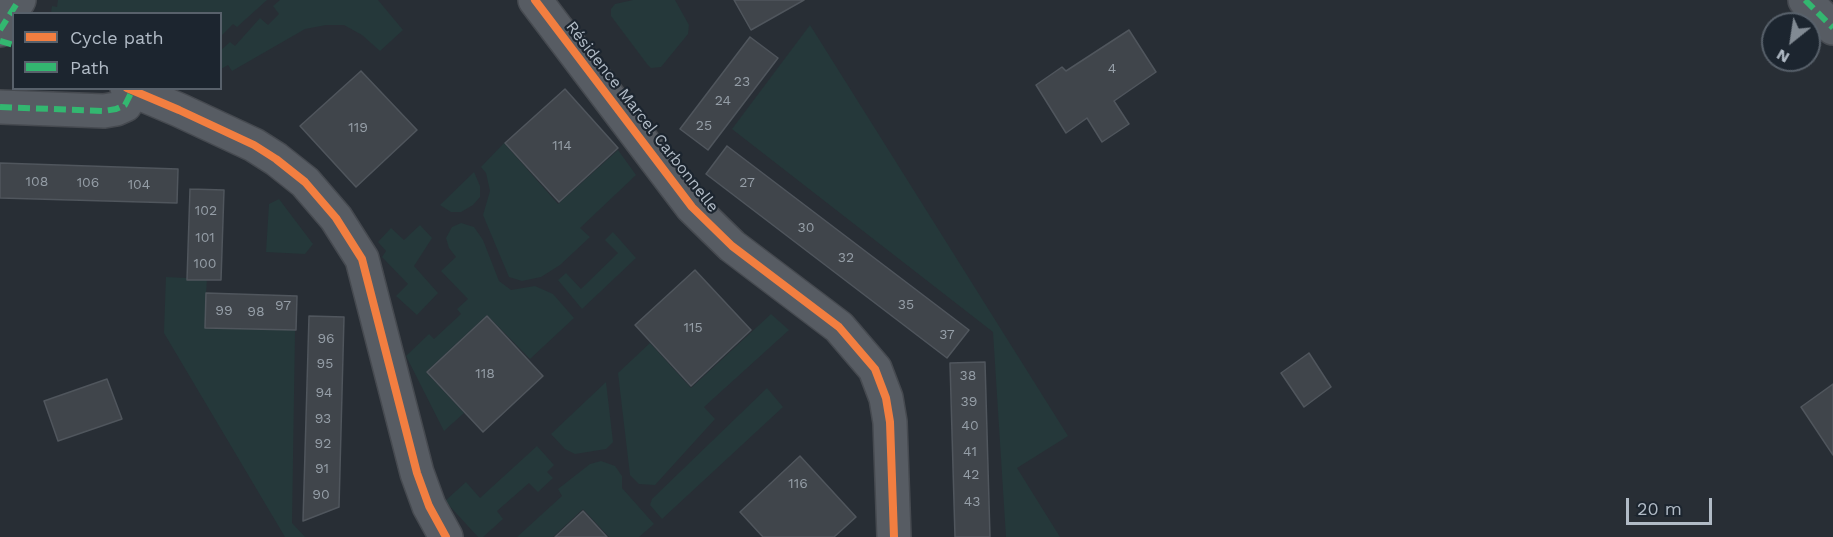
<!DOCTYPE html>
<html>
<head>
<meta charset="utf-8">
<style>
	body { margin:0 }
	#map { position:relative; width:1833px; height:537px; overflow:hidden; background:#282e35; font-family:"Work Sans",sans-serif }
	canvas { display:block }
	.legend { position:absolute; left:12px; top:12px; width:210px; height:78px; box-sizing:border-box; background:#1c252f; border:2px solid #58616b; margin:0; padding:8px 10px; list-style:none; font-size:18px; color:#b1bbc6 }
	.legend li { display:flex; align-items:center; gap:12px; height:30px }
	.legend b { width:30px; border:2px solid #58616b }
	.north { position:absolute; left:1761px; top:12px; width:60px; height:60px; box-sizing:border-box; background:#1c252f; border:2px solid #58616b; border-radius:50%; rotate:210deg; font-size:16px; font-weight:700; line-height:24px; text-align:center; color:#b1bbc6 }
	.north::after { content:''; display:block; margin:auto; width:21px; height:27px; background:#818a93; clip-path:polygon(50% 0,100% 100%,50% 72%,0 100%) }
	.scale { position:absolute; left:1626px; top:498px; width:86px; height:27px; box-sizing:border-box; border:3px solid #b1bbc6; border-top:0; padding-left:8px; font-size:18px; line-height:21px; white-space:nowrap; color:#b1bbc6; -webkit-text-stroke:4px #1c252f; paint-order:stroke }
</style>
</head>
<body>
<div id="map">
<canvas width="1833" height="537"></canvas>
<ul class="legend">
<li><b style="height:8px;background:#f27e40"></b>Cycle path</li>
<li><b style="height:8px;background:#33b770"></b>Path</li>
</ul>
<div class="north">N</div>
<div class="scale">20 m</div>
</div>
<script>
const c = document.querySelector('canvas').getContext('2d');
c.lineJoin = 'round';
function fillPath(path, color) {
  c.fillStyle = color;
  c.fill(path, 'evenodd');
}
function shape(rows) {
  const path = new Path2D();
  for (const r of rows) {
    path.moveTo(r[0], r[1]);
    for (let i = 2; i < r.length; i += 2) path.lineTo(r[i], r[i + 1]);
  }
  return path;
}
function strokePath(path, color, width, dash) {
  c.strokeStyle = color;
  c.lineWidth = width;
  c.lineCap = dash ? 'butt' : 'round';
  c.setLineDash(dash || []);
  c.stroke(path);
}
function label(font, color, halo, rows, align = 'center') {
  c.font = font + ' "Work Sans",sans-serif';
  c.lineWidth = 4.5;
  c.setLineDash([]);
  c.textBaseline = 'middle';
  c.strokeStyle = halo;
  c.fillStyle = color;
  for (const [text, x, y, turn = 0] of rows) {
    c.save();
    c.translate(x, y);
    c.rotate((+turn || 0) * Math.PI / 180);
    c.textAlign = isNaN(turn) ? turn : align;
    if (halo) c.strokeText(text, 0, 0);
    c.fillText(text, 0, 0);
    c.restore();
  }
}
const green = shape([
	[58,0,267,0,237,27,233,24,221,36,220,14,51,13,52,6,57,7],
	[280,0,378,0,403,30,380,51,362,35,344,25,326,25,305,29,232,71,228,65,221,69,221,50,230,42,235,46,260,18,268,25,279,14,273,6],
	[633,0,675,0,689,25,688,34,661,67,651,68,647,64,611,16,611,9,615,4],
	[810,25,1068,436,1017,468,1060,537,1006,537,993,332,732,129],
	[504,143,558,204,618,150,636,175,580,228,590,237,560,265,541,277,522,281,509,277,483,215,490,191,486,173,481,167],
	[474,172,480,186,480,197,473,205,461,212,451,212,440,205],
	[279,199,313,244,305,254,266,252,269,204],
	[461,223,474,227,483,240,499,281,511,290,535,286,553,294,574,318,530,359,487,315,426,372,464,413,444,431,406,356,429,334,434,339,461,314,457,309,468,299,441,271,456,257,449,248,446,238,452,227],
	[420,225,432,238,414,266,438,293,417,315,396,296,408,284,382,257,386,251,378,242,391,228,404,240],
	[613,232,636,258,582,309,558,280,566,273,581,289,618,253,605,240],
	[166,277,207,279,206,294,242,328,295,330,292,523,305,537,285,537,164,333],
	[771,314,789,330,704,407,715,419,655,485,639,484,630,475,618,373,650,343,691,388],
	[606,382,613,442,606,449,575,454,565,449,551,434],
	[767,388,783,407,662,519,650,505,652,499],
	[537,446,554,465,547,472,553,478,538,492,529,483,497,511,503,519,483,537,478,537,445,501,466,482,480,498],
	[601,461,615,466,622,476,622,488,654,524,639,537,609,537,583,509,553,537,517,537,562,496,558,489,590,464]
]);
const building = shape([
	[734,0,804,0,751,30,734,0],
	[1129,30,1156,72,1114,101,1129,124,1102,142,1087,118,1066,133,1036,85,1062,67,1066,71,1129,30],
	[750,37,778,58,708,150,680,129,750,37],
	[361,71,417,130,356,187,300,126,361,71],
	[565,89,618,148,559,202,505,143,565,89],
	[727,146,969,330,947,358,706,174,727,146],
	[0,163,178,169,177,203,0,198,0,163],
	[190,189,224,190,221,280,187,280,190,189],
	[695,270,751,330,691,386,635,325,695,270],
	[206,293,297,296,296,330,205,328,206,293],
	[309,316,344,317,339,507,303,521,309,316],
	[487,316,543,376,483,432,427,372,487,316],
	[1309,353,1331,387,1304,407,1281,373,1309,353],
	[985,362,990,537,955,537,950,363,985,362],
	[107,379,122,419,58,441,44,401,107,379],
	[1833,384,1833,455,1801,407,1833,384],
	[800,456,856,517,834,537,763,537,740,512,800,456],
	[583,511,607,537,555,537,583,511]
]);
const street = shape([
	[535,0,692,207,732,246,839,327,875,369,886,398,890,422,894,537],
	[1805,0,1833,28],
	[0,30,19,0],
	[127,88,179,110,254,145,276,159,305,182,336,218,362,259,417,473,429,506,446,537],
	[0,107,104,111,116,109,125,105,132,91]
]);
const quiet = shape([
	[1805,0,1833,28],
	[0,30,19,0],
	[0,41,14,45],
	[0,107,104,111,116,109,125,105,132,91]
]);
const cycleway = shape([
	[535,0,692,207,732,246,839,327,875,369,886,398,890,422,894,537],
	[127,88,179,110,254,145,276,159,305,182,336,218,362,259,417,473,429,506,446,537]
]);
const numberNames = [
	["4",1112,69],
	["23",742,82],
	["24",723,101],
	["25",704,126],
	["119",358,128],
	["114",562,146],
	["108",37,182],
	["106",88,183],
	["27",747,183],
	["104",139,185],
	["102",206,211],
	["30",806,228],
	["101",205,238],
	["32",846,258],
	["100",205,264],
	["35",906,305],
	["97",283,306],
	["99",224,311],
	["98",256,312],
	["115",693,328],
	["37",947,335],
	["96",326,339],
	["95",325,364],
	["118",485,374],
	["38",968,376],
	["94",324,393],
	["39",969,402],
	["93",323,419],
	["40",970,426],
	["92",323,444],
	["41",970,452],
	["91",322,469],
	["42",971,475],
	["116",798,484],
	["90",321,495],
	["43",972,502]
];
const streetNames = [
	["Résidence Marcel Carbonnelle",642,117,52]
];
fillPath(green, '#25383a');
fillPath(building, '#40454b');
strokePath(building, '#50565d', 1.5);
strokePath(street, '#464a50', 36);
strokePath(street, '#575c63', 33);
strokePath(quiet, '#33b770', 6, [12, 6]);
strokePath(cycleway, '#f27e40', 8);
label('14px', '#959ea7', null, numberNames);
label('16px', '#b1bbc6', '#1c252f', streetNames);
</script>
</body>
</html>
